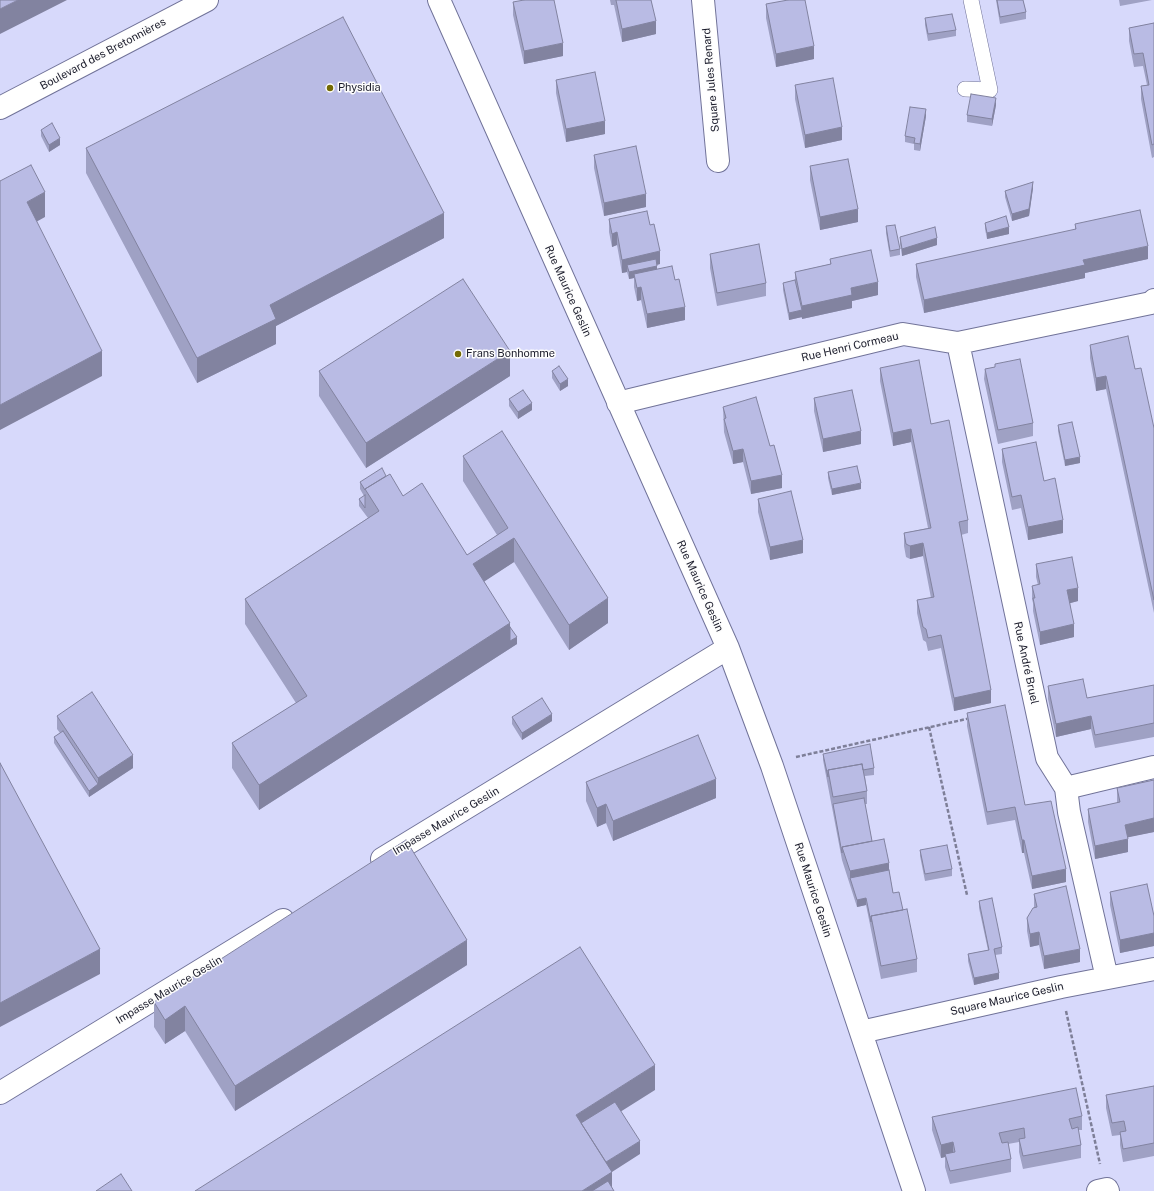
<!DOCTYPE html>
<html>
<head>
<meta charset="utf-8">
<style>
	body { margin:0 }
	canvas { display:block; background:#d7d9fb }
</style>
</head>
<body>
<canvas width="1154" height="1191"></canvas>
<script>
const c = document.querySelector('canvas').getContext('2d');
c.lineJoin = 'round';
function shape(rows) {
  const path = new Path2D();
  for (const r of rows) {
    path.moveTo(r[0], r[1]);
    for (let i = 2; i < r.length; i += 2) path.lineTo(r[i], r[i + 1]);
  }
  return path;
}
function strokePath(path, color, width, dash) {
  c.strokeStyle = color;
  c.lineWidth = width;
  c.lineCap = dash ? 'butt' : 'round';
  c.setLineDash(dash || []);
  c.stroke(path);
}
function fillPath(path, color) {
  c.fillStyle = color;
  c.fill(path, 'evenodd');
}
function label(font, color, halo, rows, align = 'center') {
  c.font = font + ' "Public Sans",sans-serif';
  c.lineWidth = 3;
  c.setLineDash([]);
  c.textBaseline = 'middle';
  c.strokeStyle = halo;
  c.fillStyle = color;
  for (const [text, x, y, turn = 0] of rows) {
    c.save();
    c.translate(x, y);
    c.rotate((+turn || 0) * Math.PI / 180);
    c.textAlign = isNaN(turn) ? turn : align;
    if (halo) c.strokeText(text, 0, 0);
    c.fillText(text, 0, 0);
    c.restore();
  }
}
const path = shape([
	[929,727,967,895],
	[796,757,971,718],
	[1066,1011,1100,1164]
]);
const service = shape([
	[965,89,990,90,971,0]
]);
const minor = shape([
	[439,0,728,648,772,766,914,1191],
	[703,0,718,161],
	[958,343,1047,758,1066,788,1069,812,1107,978],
	[618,403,903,334,958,343,1151,303,1154,300],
	[1066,788,1154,767],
	[382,859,728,648],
	[861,1032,1061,987,1154,969],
	[0,1093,283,920],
	[1098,1191,1107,1189,1108,1191]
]);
const tertiary = shape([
	[0,108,207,0]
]);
const wall = shape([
	[610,0,651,0,656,34,622,42,614,5,611,5],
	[996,0,1023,0,1026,12,1026,19,1000,24],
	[1119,0,1152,0,1120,6],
	[513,2,563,56,524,64,513,15],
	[766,4,814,59,776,67,766,18],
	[925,18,956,30,956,36,928,41,925,25],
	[1154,23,1154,157,1152,158,1141,99,1141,86,1147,85,1143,66,1134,67,1129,41,1129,28],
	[556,80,605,134,566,142,556,93],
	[795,85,842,140,805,148,795,99],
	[996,105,992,126,967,122,967,115],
	[926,116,920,151,914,150,914,144,905,142,905,136],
	[41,130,60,145,49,152,41,136],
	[86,148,444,238,276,326,276,344,197,383,86,173],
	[594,155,646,207,604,216,594,168],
	[810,166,858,222,820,230,810,180],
	[1033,188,1029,216,1012,221,1005,197,1005,191],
	[609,219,650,225,660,264,657,265,657,269,685,320,647,328,641,300,637,301,634,287,634,278,629,279,627,272,622,273,617,245,612,247,609,232],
	[985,223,1009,234,987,239,985,229],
	[1075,224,1148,259,1085,273,1085,278,924,313,916,277,916,264,1075,230],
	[886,226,900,249,900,255,890,257,886,233],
	[900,237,937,245,902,256,900,244],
	[710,254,766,283,766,296,717,306,710,268],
	[830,259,878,295,852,301,852,308,802,319,802,317,789,320,783,290,783,283,795,280,795,272,830,264],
	[1090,345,1135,369,1154,428,1154,613,1106,389,1096,391,1090,358],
	[995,364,1033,423,1033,436,998,444,984,379,985,369,995,367],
	[880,368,931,424,968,520,968,533,961,535,991,703,954,711,941,648,928,651,926,642,923,640,917,613,917,600,931,598,923,556,910,559,906,557,904,546,904,533,928,528,911,442,893,446,880,381],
	[319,371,510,376,366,468,319,396],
	[552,371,568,386,560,391,552,378],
	[814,398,861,444,823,452,814,411],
	[509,399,532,410,518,419,509,406],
	[723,407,770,446,782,488,751,494,743,462,733,464,724,432],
	[1058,425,1080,463,1065,466,1058,431],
	[1002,449,1044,481,1063,533,1028,540,1021,508,1012,510,1002,462],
	[463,456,608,623,569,650,514,562,484,581,510,627,517,644,259,810,232,768,232,743,296,703,245,624,245,599,368,518,359,506,359,499,364,496,360,489,360,482,386,476,403,496,467,555,497,535,463,481],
	[828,472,861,489,832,495,828,478],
	[758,499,803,553,770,560,758,512],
	[1036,564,1078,601,1070,603,1074,637,1040,645,1033,611,1033,603,1032,599,1032,586,1038,585,1036,577],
	[1154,685,1154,737,1095,748,1091,729,1056,737,1048,699,1048,686,1087,698],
	[967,713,1025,805,1066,882,1032,889,1024,853,1022,853,1015,820,987,825,967,726],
	[57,716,133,768,89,797,54,743,54,737,60,733,57,729],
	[512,717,552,721,522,740,512,724],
	[823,754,874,768,874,775,865,776,867,791,867,804,865,804,872,841,889,870,893,893,903,910,917,959,917,972,881,979,866,905,857,907,842,860,823,760],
	[1154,780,1154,832,1127,837,1128,852,1095,859,1088,822,1088,809,1117,803,1117,788],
	[586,782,716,798,613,841,606,823,597,827,586,801],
	[920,850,952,869,952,876,925,881,920,856],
	[1110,892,1154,916,1154,946,1120,953,1110,905],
	[1034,894,1080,962,1044,969,1039,945,1030,947,1027,931,1027,918,1034,908],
	[979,901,1002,947,1002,954,995,955,999,979,974,985,968,961,968,954,988,950,979,908],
	[467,965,235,1111,185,1031,165,1044,154,1027,154,1002],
	[1154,1086,1154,1156,1123,1162,1120,1145,1120,1135,1112,1136,1106,1108,1106,1095],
	[1082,1116,1082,1130,1078,1130,1081,1145,1081,1158,1023,1169,1019,1152,1019,1142,1008,1144,1011,1159,1011,1172,950,1184,945,1167,945,1157,941,1158,932,1130,932,1117]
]);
const shadedWall = shape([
	[18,0,67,0,0,34,0,9],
	[656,21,656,34,622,42,622,29],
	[563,43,563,56,524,64,524,51],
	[814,46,814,59,776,67,776,54],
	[996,98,996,105,992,126,992,119],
	[926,109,926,116,920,151,920,144],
	[605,121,605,134,566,142,566,129],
	[842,127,842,140,805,148,805,135],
	[60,138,60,145,49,152,49,145],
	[1033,182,1033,188,1029,216,1012,221,1012,214],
	[45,192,45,217,27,227,27,202],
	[646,194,646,207,604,216,604,203],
	[858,209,858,222,820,230,820,217],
	[444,213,444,238,276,326,276,344,197,383,197,358,270,305],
	[1009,227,1009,234,987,239,987,233],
	[617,232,617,245,612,247,612,234],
	[937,238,937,245,902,256,902,249],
	[1148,246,1148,259,1085,273,1085,278,924,313,924,300,1083,260],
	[660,251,660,264,628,271,627,265,627,272,622,273,622,260],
	[657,266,657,273,634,274,634,278,629,279,629,272],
	[878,282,878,295,852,301,852,308,802,319,802,306,851,288],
	[641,287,641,300,637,301,637,288],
	[685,307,685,320,647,328,647,314],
	[802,310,802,317,789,320,789,313],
	[102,351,102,376,0,430,0,405],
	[510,351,510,376,366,468,366,443],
	[1106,376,1106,389,1096,391,1096,378],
	[568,379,568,386,560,391,560,384],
	[532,403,532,410,518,419,518,412],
	[911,429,911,442,893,446,893,433],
	[861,431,861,444,823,452,823,439],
	[743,449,743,462,733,464,733,451],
	[1080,457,1080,463,1065,466,1065,460],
	[782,475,782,488,751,494,751,481],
	[861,483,861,489,832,495,832,489],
	[1063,520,1063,533,1028,540,1028,527],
	[514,538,514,562,476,587,473,564],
	[803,540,803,553,770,560,770,547],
	[923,543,923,556,910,559,910,546],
	[1078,588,1078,601,1067,604,1067,590],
	[608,598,608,623,569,650,569,625],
	[510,623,510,641,517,637,517,644,259,810,259,785],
	[1074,624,1074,637,1040,645,1040,632],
	[991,690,991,703,954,711,954,698],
	[552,714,552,721,522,740,522,733],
	[1091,716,1091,729,1056,737,1056,724],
	[133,755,133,768,89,797,89,791,98,784,98,778],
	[716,779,716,798,613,841,613,821],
	[606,804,606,823,597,827,597,808],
	[1154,818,1154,832,1125,838,1125,825],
	[1128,839,1128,852,1095,859,1095,846],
	[1022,840,1024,840,1024,853,1022,853],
	[889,863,889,877,850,878,850,885,850,871],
	[1066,869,1066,882,1032,889,1032,876],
	[866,898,866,905,857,907,857,900],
	[1039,932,1039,945,1030,947,1030,934],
	[1154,933,1154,946,1120,953,1120,940],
	[467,940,467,965,235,1111,235,1086],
	[100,949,100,974,0,1027,0,1003],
	[1080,949,1080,962,1044,969,1044,956],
	[999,973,999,979,974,985,974,978],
	[185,1006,185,1031,165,1044,165,1020],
	[655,1065,655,1090,582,1136,576,1115],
	[640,1141,640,1154,601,1179,601,1165],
	[953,1142,953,1155,945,1154,945,1157,941,1158,941,1145],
	[612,1172,612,1191,582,1191]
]);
const building = shape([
	[0,0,18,0,0,9,0,0],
	[524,0,554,0,563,43,524,51,513,2,524,0],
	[616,0,651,0,656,21,622,29,616,0],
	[788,0,805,0,814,46,776,54,766,4,788,0],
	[997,0,1023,0,1026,12,1000,17,997,0],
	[952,14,956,30,928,34,925,18,952,14],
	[343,17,444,213,270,305,276,319,197,358,86,148,343,17],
	[1154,23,1154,144,1152,145,1141,86,1149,85,1143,53,1134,54,1129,28,1154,23],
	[595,72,605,121,566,129,556,80,595,72],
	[833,78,842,127,805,135,795,85,833,78],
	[971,94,996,98,992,119,967,115,971,94],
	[910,107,926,109,920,144,914,143,915,138,905,136,910,107],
	[52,123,60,138,49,145,41,130,52,123],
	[636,146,646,194,604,203,594,155,636,146],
	[848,159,858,209,820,217,810,166,848,159],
	[31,165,45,192,27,202,102,351,0,405,0,181,31,165],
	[1033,182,1029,209,1012,214,1005,191,1033,182],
	[1140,210,1148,246,1083,260,1085,265,924,300,916,264,1076,229,1075,224,1140,210],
	[647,211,650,225,654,224,660,251,622,260,617,232,612,234,609,219,647,211],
	[1006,216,1009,227,987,233,985,223,1006,216],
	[895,225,900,249,890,251,886,226,895,225],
	[935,227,937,238,902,249,900,237,935,227],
	[759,244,766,283,717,293,710,254,759,244],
	[871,250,878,282,851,288,852,295,802,306,795,272,831,264,830,259,871,250],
	[656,259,657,266,629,272,627,265,656,259],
	[672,266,675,280,679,279,685,307,647,314,641,287,637,288,634,274,672,266],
	[463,279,510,351,366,443,319,371,463,279],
	[795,280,802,310,789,313,783,283,795,280],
	[1128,336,1135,369,1141,368,1154,428,1154,600,1106,376,1096,378,1090,345,1128,336],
	[1020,359,1033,423,998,430,985,369,995,367,995,364,1020,359],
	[919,360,931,424,949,420,968,520,959,522,991,690,954,698,941,635,928,638,926,629,923,627,917,600,934,597,923,543,910,546,906,544,904,533,931,528,911,429,893,433,880,368,919,360],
	[559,366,568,379,560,384,552,371,559,366],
	[523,390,532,403,518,412,509,399,523,390],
	[852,390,861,431,823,439,814,398,852,390],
	[756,397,770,446,774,445,782,475,751,481,743,449,733,451,724,419,726,418,723,407,756,397],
	[1072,422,1080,457,1065,460,1058,425,1072,422],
	[502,431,608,598,569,625,514,538,473,564,510,623,259,785,232,743,307,696,245,599,379,511,365,489,390,474,403,496,422,483,467,555,508,528,463,456,502,431],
	[1036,442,1044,481,1055,478,1063,520,1028,527,1021,495,1012,497,1002,449,1036,442],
	[857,466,861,483,832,489,828,472,857,466],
	[382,468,386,476,365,489,365,490,360,482,382,468],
	[791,491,803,540,770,547,758,499,791,491],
	[365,495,365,508,359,499,365,495],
	[1072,557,1078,588,1067,590,1074,624,1040,632,1033,598,1035,598,1032,586,1040,584,1036,564,1072,557],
	[510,627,517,637,510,641,510,627],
	[1083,679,1087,698,1154,685,1154,723,1095,735,1091,716,1056,724,1048,686,1083,679],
	[92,692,133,755,98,778,57,716,92,692],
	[542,698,552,714,522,733,512,717,542,698],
	[1005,705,1025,805,1051,801,1066,869,1032,876,1024,840,1022,840,1015,807,987,812,967,713,1005,705],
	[63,731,98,784,89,791,54,737,63,731],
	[698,735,716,779,613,821,606,804,597,808,586,782,698,735],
	[870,744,874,768,863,770,862,764,828,770,828,777,823,754,870,744],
	[0,763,100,949,0,1003,0,763],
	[862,764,867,791,833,797,828,770,862,764],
	[1154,780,1154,818,1125,825,1128,839,1095,846,1088,809,1120,802,1117,788,1154,780],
	[864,798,872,841,842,847,842,853,833,804,864,798],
	[884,839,889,863,850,871,842,847,884,839],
	[406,840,467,940,235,1086,185,1006,165,1020,154,1002,406,840],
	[947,845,952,869,925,874,920,850,947,845],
	[889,870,893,893,899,892,903,910,871,916,871,922,866,898,857,900,850,878,889,870],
	[1147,884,1154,916,1154,933,1120,940,1110,892,1147,884],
	[1066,886,1080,949,1044,956,1039,932,1030,934,1027,918,1033,908,1037,907,1034,894,1066,886],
	[992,898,1002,947,994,949,999,973,974,978,968,954,989,950,979,901,992,898],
	[907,909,917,959,881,966,871,916,907,909],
	[580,947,655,1065,576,1115,612,1172,582,1191,195,1191,580,947],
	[1154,1086,1154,1143,1123,1149,1120,1132,1126,1131,1124,1121,1112,1123,1106,1095,1154,1086],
	[1076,1088,1082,1116,1069,1119,1072,1129,1078,1127,1081,1145,1023,1156,1019,1139,1025,1138,1024,1128,999,1133,1002,1143,1008,1142,1011,1159,950,1171,945,1154,955,1152,953,1142,941,1145,932,1117,1076,1088],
	[615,1102,640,1141,606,1162,581,1123,615,1102],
	[121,1174,132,1191,96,1191,121,1174],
	[608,1181,614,1191,592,1191,608,1181]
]);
const markers = [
	[330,88,4,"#746a03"],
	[458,354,4,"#746a03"]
];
const streetNames = [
	["Boulevard des Bretonnières",103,54,-28],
	["Square Jules Renard",711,80,-95],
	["Rue Maurice Geslin",568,291,66],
	["Rue Henri Cormeau",850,347,-13],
	["Rue Maurice Geslin",700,586,66],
	["Rue André Bruel",1026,663,78],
	["Impasse Maurice Geslin",446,821,-31],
	["Rue Maurice Geslin",813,890,72],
	["Impasse Maurice Geslin",169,990,-31],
	["Square Maurice Geslin",1007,999,-13]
];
const poiNames = [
	["Physidia",338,88],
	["Frans Bonhomme",466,354]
];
strokePath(service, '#717399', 16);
strokePath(minor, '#717399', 24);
strokePath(tertiary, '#717399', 24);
strokePath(path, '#7e7f98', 2.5, [4, 2]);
strokePath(service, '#fff', 15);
strokePath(minor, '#fff', 22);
strokePath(tertiary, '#fff', 22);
fillPath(wall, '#9fa1c4');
fillPath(shadedWall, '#8283a0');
fillPath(building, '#b9bbe4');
strokePath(building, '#8283a0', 1);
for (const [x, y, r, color] of markers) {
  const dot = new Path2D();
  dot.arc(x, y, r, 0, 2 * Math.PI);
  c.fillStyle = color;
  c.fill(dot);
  strokePath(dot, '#fdfdfd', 1.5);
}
label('11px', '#1b1c2b', '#fdfdfd', streetNames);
label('11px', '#1b1c2b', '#fdfdfd', poiNames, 'left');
</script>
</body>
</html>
